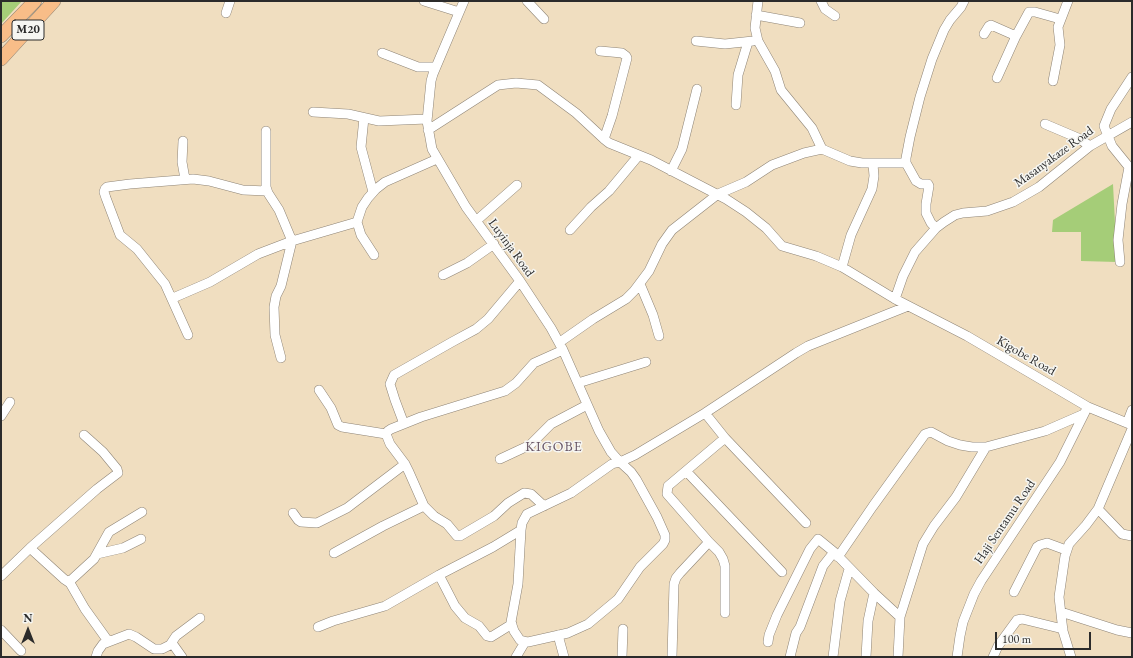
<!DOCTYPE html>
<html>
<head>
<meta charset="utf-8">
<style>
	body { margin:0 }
	#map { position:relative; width:1133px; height:658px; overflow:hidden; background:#f0dec0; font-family:"EB Garamond",serif }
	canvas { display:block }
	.frame { position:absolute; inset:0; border:2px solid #2b2b2b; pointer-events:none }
	.north { position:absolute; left:8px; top:610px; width:40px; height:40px; -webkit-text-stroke:3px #f6f6f2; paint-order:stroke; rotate:0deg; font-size:11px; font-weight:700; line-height:16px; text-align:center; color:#2b2b2b }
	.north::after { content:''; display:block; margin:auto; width:14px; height:18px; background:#2b2b2b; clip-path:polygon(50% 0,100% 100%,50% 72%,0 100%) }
	.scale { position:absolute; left:995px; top:632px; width:96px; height:18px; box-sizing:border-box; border:2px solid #2b2b2b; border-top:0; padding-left:5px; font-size:12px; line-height:14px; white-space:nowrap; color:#2b2b2b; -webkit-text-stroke:3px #f6f6f2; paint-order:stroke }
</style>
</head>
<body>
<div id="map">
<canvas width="1133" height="658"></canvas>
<div class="frame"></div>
<div class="north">N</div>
<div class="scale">100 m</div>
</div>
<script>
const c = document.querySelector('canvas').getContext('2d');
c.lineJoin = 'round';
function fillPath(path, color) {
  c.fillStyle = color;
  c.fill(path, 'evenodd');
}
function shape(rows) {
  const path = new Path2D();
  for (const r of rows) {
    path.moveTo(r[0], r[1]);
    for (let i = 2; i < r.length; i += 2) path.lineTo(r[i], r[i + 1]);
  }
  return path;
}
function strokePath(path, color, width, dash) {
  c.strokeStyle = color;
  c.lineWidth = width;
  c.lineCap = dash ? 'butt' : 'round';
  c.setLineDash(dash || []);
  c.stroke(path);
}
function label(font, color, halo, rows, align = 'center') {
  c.font = font + ' "EB Garamond",serif';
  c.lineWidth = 3;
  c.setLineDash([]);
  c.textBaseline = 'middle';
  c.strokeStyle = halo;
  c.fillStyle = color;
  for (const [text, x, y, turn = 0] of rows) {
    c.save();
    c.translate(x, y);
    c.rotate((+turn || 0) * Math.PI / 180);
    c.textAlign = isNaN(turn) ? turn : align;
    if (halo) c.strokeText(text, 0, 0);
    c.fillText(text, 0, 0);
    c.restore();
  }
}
const green = shape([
	[1,1,22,1,1,24],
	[1113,184,1117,262,1081,261,1081,232,1052,232,1053,220]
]);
const minor = shape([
	[424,1,459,12],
	[464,1,433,74,431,81,427,121,432,149,466,207,520,281,551,328,563,350,599,431,611,452,620,462,631,472,636,479,657,517,665,535,665,540,663,544,640,567,618,599,588,624,568,633,528,642,520,640,514,631,511,622,518,584,521,530,522,523,527,514,571,493,612,464,620,462,635,455,705,413,796,353,808,346,908,306],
	[527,1,544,19],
	[758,1,755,28,758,41,775,71,781,90,812,128,822,149],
	[821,1,825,9,835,16],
	[226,13,230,1],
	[756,15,800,23],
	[984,34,989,26,991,25,1016,36],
	[696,41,725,44,753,41],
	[600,51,622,53,626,56,627,58,612,116,604,139],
	[382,53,418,67,436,67],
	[997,78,1016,36,1029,12,1035,12,1060,19],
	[1053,81,1060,45,1058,27,1068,1],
	[736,105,738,75,748,42],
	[313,112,348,114,379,121,427,119],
	[364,118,361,147,373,192],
	[1045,124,1078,138,1090,146],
	[428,130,498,85,516,83,538,85,576,113,604,139,609,143,651,160,726,199,746,212,766,228,782,246,816,256,842,267,895,299,967,336,1088,407,1132,425],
	[266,131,266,187,268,193,279,210,292,241,281,286,276,296,274,307,275,335,281,358],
	[183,141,182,162,185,179],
	[671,171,682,149,697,89],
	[476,221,517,185],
	[936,228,931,223,926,213,926,204,929,186,928,184,921,184,916,181,906,163,906,158,910,137,920,97,932,59,944,30,950,20,961,7,964,1],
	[570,230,591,207,609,191,639,155],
	[374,255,361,235,357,222,362,207,368,198,376,189,385,182,437,159],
	[1120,262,1118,240,1122,204,1129,167,1112,146,1104,126,1111,109,1132,77],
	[842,267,851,235,872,189,874,176,873,164],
	[443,275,467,263,494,244],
	[640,284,653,315,659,336],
	[173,298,210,282,258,254,292,241,357,222],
	[895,299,903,276,915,252,936,228,944,222,955,215,963,213,987,211,1013,202,1039,187,1090,146,1132,122],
	[188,335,165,284,137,249,120,235,106,198,104,192,105,189,107,187,130,184,193,179,209,181,243,190,267,191],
	[560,342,593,319,626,299,634,291,649,271,662,244,672,230,718,194,746,182,772,165,804,153,822,149,850,161,862,163,906,163],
	[578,383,646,362],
	[319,390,331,408,338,425,342,427,386,434],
	[705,413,725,438,806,523],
	[1,416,10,402],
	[1127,423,1132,410],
	[404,424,395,400,390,384,394,375,452,342,476,329,488,319,520,281],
	[725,438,668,486,667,494,709,542,719,552,723,559,725,566,725,613],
	[500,459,530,445,551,424,587,405],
	[686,471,782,572],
	[544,506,531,494,524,493,508,503,494,516,460,536,457,536,447,524,434,516,424,506,409,472,405,464,390,444,386,434,388,431,391,429,421,417,505,391,516,383,534,363,563,350],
	[1098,509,1122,534,1132,536],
	[293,513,298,520,301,522,317,523,347,508,405,464],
	[30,548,64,579,70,583,85,609,108,641],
	[334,553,383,526,424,506],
	[97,554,123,548,141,539],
	[838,557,873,506,925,434,931,432,948,441,960,445,972,447,986,447,1045,431,1084,414],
	[439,575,455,606,465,618,479,626,487,636,491,637,512,624],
	[1,576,30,548,97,489,118,473,117,469,103,452,84,435],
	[69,582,82,570,94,559,109,532,142,512],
	[1014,592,1037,547,1040,545,1047,543,1066,550],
	[1061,612,1117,630,1132,633],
	[318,627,333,621,385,606,439,575,493,547,521,530],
	[1,630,21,651],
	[558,635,564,657],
	[768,642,769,635,777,615,810,549,818,539,834,552,874,593,900,617],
	[172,643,182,657],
	[96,657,98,651,103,644,129,634,136,637,154,649,162,649,170,645,176,636,200,618],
	[516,657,525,642],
	[622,657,623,629],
	[672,657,674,584,676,578,680,573,709,542],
	[790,657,796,633,800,627,823,566,834,552],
	[833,657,840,601,849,569],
	[866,657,868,621,874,593],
	[898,657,900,617,923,544,934,526,956,497,986,447],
	[957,657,960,636,963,622,974,594,981,581,1060,462,1085,412],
	[993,657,998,646,1017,620,1022,619,1063,629],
	[1071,657,1063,631,1059,597,1065,556,1069,544,1086,525,1098,509,1132,429]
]);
const highway = shape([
	[1,36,35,1],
	[1,59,54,1]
]);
const shields = [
	[28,30,32]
];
const shieldNames = [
	["M20",28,30]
];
const streetNames = [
	["Masanyakaze Road",1054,157,-36],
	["Luyinja Road",511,248,54],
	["Kigobe Road",1026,356,30],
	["Haji Sentamu Road",1005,522,-56]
];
const neighbourhoodNames = [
	["KIGOBE",554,447]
];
fillPath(green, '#a5cd78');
strokePath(minor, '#8e8476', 10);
strokePath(highway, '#8e8476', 14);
strokePath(minor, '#fff', 9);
strokePath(highway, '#f8bd88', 13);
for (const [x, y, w] of shields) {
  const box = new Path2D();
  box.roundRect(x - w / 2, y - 10, w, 20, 3);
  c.fillStyle = '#f6f6f2';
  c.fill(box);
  strokePath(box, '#2b2b2b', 1);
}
label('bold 12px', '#2b2b2b', null, shieldNames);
label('13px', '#2b2b2b', '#f6f6f2', streetNames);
c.letterSpacing = '1px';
label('14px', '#695766', '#f6f6f2', neighbourhoodNames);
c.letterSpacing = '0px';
</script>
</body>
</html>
